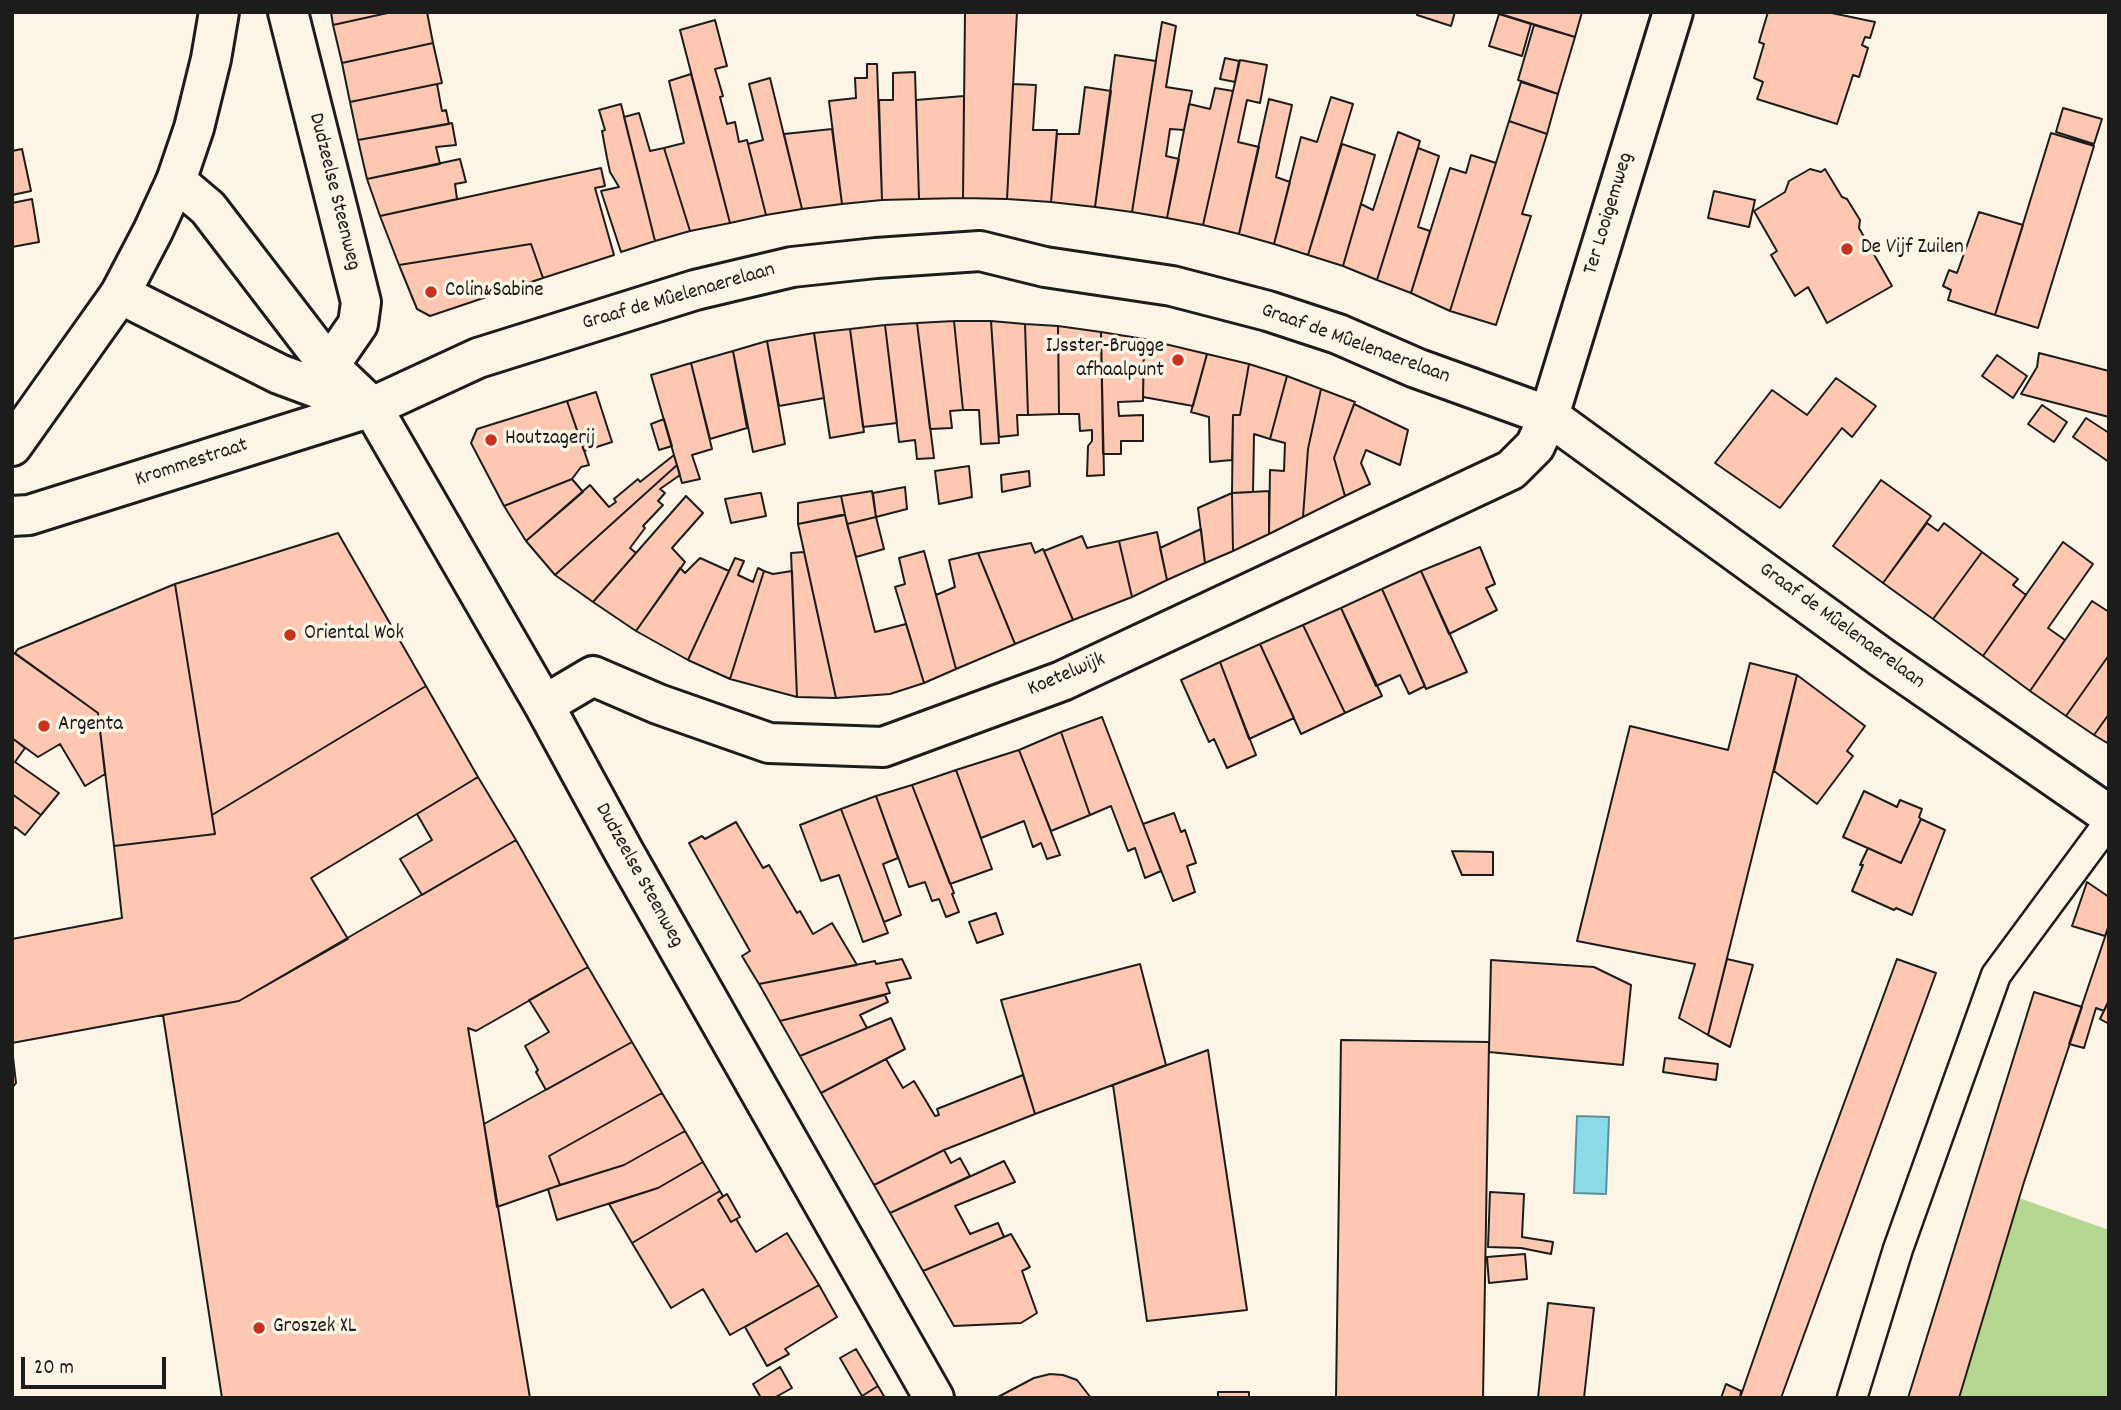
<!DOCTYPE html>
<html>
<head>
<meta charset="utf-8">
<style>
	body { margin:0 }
	#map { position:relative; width:2121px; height:1410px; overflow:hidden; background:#fcf5e5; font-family:Dekko,sans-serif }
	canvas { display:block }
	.frame { position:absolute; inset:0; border:14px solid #1c1c1c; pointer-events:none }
	.scale { position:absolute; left:21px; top:1357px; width:145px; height:32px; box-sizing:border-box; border:4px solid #1c1c1c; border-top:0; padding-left:9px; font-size:21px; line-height:24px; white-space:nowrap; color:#1c1c1c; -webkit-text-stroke:5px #fcf5e5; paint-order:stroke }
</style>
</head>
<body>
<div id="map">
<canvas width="2121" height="1410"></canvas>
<div class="frame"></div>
<div class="scale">20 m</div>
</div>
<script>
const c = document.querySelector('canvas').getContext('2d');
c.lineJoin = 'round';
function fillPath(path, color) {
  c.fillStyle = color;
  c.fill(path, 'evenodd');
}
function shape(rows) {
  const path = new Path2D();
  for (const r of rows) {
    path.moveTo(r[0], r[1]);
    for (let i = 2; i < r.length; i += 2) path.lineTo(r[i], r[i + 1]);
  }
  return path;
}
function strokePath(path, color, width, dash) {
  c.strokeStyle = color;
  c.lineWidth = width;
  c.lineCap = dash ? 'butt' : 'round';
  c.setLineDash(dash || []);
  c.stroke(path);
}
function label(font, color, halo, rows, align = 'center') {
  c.font = font + ' Dekko,sans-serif';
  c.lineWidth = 7;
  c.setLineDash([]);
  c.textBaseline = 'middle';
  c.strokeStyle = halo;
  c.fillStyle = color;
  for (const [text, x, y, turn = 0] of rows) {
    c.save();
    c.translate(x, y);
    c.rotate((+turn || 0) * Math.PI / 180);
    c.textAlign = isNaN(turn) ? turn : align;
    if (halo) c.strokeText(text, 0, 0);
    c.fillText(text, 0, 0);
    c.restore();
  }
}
const green = shape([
	[2019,1198,2109,1230,2109,1398,1959,1398]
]);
const water = shape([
	[1577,1116,1609,1117,1606,1194,1574,1193,1577,1116]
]);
const building = shape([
	[331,12,392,12,333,25,331,12],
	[392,12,427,12,433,43,342,63,333,25,392,12],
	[965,12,1017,12,1007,199,963,198,965,12],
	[1418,12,1455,12,1451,26,1417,15,1418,12],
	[1494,12,1582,12,1575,37,1494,12],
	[1768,12,1827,12,1875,22,1870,38,1865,37,1862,45,1868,48,1859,77,1853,75,1837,124,1757,99,1763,82,1754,78,1764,44,1759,42,1768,12],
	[1499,14,1531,24,1522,56,1489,46,1499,14],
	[715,20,727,66,715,69,723,96,720,97,727,124,735,122,739,142,747,140,766,215,730,223,680,30,715,20],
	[1162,22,1176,26,1166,87,1192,91,1184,130,1170,129,1166,156,1179,159,1167,218,1132,212,1162,22],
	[1534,25,1575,37,1558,94,1518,80,1534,25],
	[433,43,442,83,350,102,342,63,433,43],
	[1115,55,1156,61,1132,212,1095,207,1115,55],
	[1225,58,1239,61,1235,82,1220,79,1225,58],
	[1240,60,1267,65,1260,103,1247,100,1238,142,1259,147,1239,234,1203,225,1240,60],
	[867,64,877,64,882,200,842,204,829,101,856,98,855,78,867,78,867,64],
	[915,72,919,199,882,200,879,100,893,100,893,73,915,72],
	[691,74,730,223,690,231,664,148,684,143,669,81,691,74],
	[770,78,802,209,766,215,748,144,763,140,749,84,770,78],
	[1521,82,1558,94,1547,134,1509,121,1521,82],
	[437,84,442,111,446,110,449,124,358,140,350,102,437,84],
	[1013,84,1036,85,1033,130,1057,130,1051,202,1007,199,1013,84],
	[1085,87,1111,91,1095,207,1051,202,1057,134,1079,134,1085,87],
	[1215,88,1233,91,1203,225,1167,218,1189,104,1210,109,1215,88],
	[964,96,963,198,919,199,916,100,964,96],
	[1331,97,1353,104,1308,255,1274,244,1301,137,1317,142,1331,97],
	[1269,99,1292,105,1276,177,1290,182,1274,244,1239,234,1269,99],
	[621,104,655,241,621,252,601,191,619,187,610,172,607,158,602,131,605,130,599,110,621,104],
	[2063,108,2102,119,2094,144,2056,132,2063,108],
	[639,113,650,151,664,148,690,231,655,241,624,117,639,113],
	[1509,121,1547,134,1522,214,1531,216,1496,325,1450,311,1509,121],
	[452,123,456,145,436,147,440,164,367,179,358,140,452,123],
	[832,129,842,204,802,209,784,134,832,129],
	[1398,132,1420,141,1377,280,1343,266,1361,204,1373,210,1398,132],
	[2051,133,2094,146,2038,328,1995,315,2051,133],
	[1342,144,1375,155,1343,266,1308,255,1342,144],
	[1418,148,1439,156,1418,227,1430,231,1411,293,1377,280,1418,148],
	[22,149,31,191,12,195,12,151,22,149],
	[1471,155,1496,163,1450,311,1411,293,1450,168,1466,173,1471,155],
	[460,159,466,182,455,184,457,199,380,216,367,179,460,159],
	[601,168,605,186,595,188,614,255,543,278,531,244,399,265,380,216,601,168],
	[1810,169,1821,172,1825,169,1842,197,1847,199,1860,220,1859,228,1892,286,1827,323,1808,287,1795,296,1771,255,1777,251,1754,211,1785,192,1789,181,1810,169],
	[1714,191,1755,200,1749,227,1708,218,1714,191],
	[32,199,39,242,12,247,12,203,32,199],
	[1979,212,2023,225,1995,315,1948,300,1951,290,1943,286,1949,270,1957,273,1979,212],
	[531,244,543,278,430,316,417,309,399,265,531,244],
	[954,321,963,410,950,411,952,428,930,429,917,323,954,321],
	[954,321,991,321,999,443,981,444,979,410,963,410,954,321],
	[991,321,1025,324,1028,415,1017,415,1018,435,999,437,991,321],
	[917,323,934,458,917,459,915,440,899,442,885,325,917,323],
	[1025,324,1058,326,1059,414,1028,415,1025,324],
	[885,325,897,423,863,427,850,329,885,325],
	[1058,326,1101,332,1104,475,1087,476,1088,446,1092,441,1092,430,1080,431,1079,414,1059,414,1058,326],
	[850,329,864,432,830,438,814,333,850,329],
	[1101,332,1144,339,1143,401,1118,402,1119,416,1143,415,1143,441,1121,441,1121,454,1103,454,1101,332],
	[814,333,824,398,779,406,767,341,814,333],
	[1144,339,1207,354,1193,406,1143,397,1144,339],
	[767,341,785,444,753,452,733,351,767,341],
	[733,351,747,428,710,439,691,363,733,351],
	[2039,353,2109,371,2109,417,2021,394,2037,367,2039,353],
	[1207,354,1249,364,1240,415,1233,415,1232,460,1210,462,1209,417,1191,412,1207,354],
	[1997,355,2027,376,2013,398,1982,376,1997,355],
	[691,363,712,449,692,455,700,479,682,483,651,375,691,363],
	[1249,364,1287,376,1270,439,1254,434,1253,492,1232,493,1233,415,1240,415,1249,364],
	[1287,376,1321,389,1308,449,1303,517,1269,534,1270,470,1284,471,1285,443,1270,439,1287,376],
	[1836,378,1876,406,1852,437,1842,428,1780,508,1715,463,1772,390,1807,415,1836,378],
	[1321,389,1355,402,1334,458,1345,496,1303,517,1308,449,1321,389],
	[596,392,612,442,584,451,567,401,596,392],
	[567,401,589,465,581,467,572,479,504,506,471,443,477,429,567,401],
	[1354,404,1408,430,1400,465,1366,450,1361,463,1370,484,1345,496,1334,458,1354,404],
	[2042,405,2067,422,2054,442,2028,424,2042,405],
	[2086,418,2109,433,2109,462,2073,437,2086,418],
	[664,419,672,446,659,450,651,424,664,419],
	[674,455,677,465,555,575,526,541,590,485,609,507,616,502,614,499,638,479,640,482,674,455],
	[677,465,680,475,660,489,665,493,658,501,663,505,643,526,645,528,630,548,636,553,593,602,555,575,677,465],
	[969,466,972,497,939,504,935,471,969,466],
	[1029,471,1030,486,1002,492,1001,475,1029,471],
	[572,479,583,492,526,541,504,506,572,479],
	[1881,480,1931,516,1883,583,1833,546,1881,480],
	[905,487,907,509,876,517,873,493,905,487],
	[872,491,876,517,847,524,841,496,872,491],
	[1269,491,1269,534,1233,551,1232,493,1269,491],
	[759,493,761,493,766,516,731,523,725,499,759,493],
	[1232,493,1233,551,1205,563,1198,508,1232,493],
	[686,496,703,513,672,548,685,562,636,631,593,602,686,496],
	[841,496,845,515,798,524,798,503,841,496],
	[841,515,845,515,875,632,906,624,924,683,890,694,836,698,798,524,841,515],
	[876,517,884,549,856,557,847,524,876,517],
	[1927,523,1938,531,1944,523,1982,552,1933,619,1883,583,1927,523],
	[1201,529,1205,563,1167,580,1160,548,1201,529],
	[1157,532,1167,580,1132,597,1119,541,1157,532],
	[338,533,426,686,212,815,175,584,338,533],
	[1082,536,1087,548,1119,541,1132,597,1073,620,1044,551,1082,536],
	[2063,542,2093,564,2048,628,2065,640,2030,691,1983,656,2063,542],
	[1031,543,1035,553,1043,549,1044,551,1073,620,1015,644,978,553,1031,543],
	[1480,547,1495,584,1486,588,1497,610,1449,634,1421,571,1480,547],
	[924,551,956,669,924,683,895,587,905,584,899,558,924,551],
	[804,552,836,698,797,697,791,553,804,552],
	[1982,552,2018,579,2013,585,2026,595,1983,656,1933,619,1982,552],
	[978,553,1015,644,956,669,936,595,955,587,949,560,978,553],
	[700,558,729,571,688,660,636,631,680,568,685,573,700,558],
	[735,558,744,561,738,575,753,582,758,568,764,571,730,679,688,660,735,558],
	[764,571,773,574,792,571,797,697,730,679,764,571],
	[1421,571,1467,672,1426,689,1382,589,1421,571],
	[175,584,215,834,114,846,98,713,15,653,18,649,175,584],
	[1382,589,1425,686,1409,694,1400,675,1376,686,1341,608,1382,589],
	[2092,601,2109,612,2109,655,2066,716,2030,691,2092,601],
	[1341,608,1382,696,1345,713,1303,625,1341,608],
	[1303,625,1345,713,1301,734,1260,644,1303,625],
	[1260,644,1294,718,1249,739,1220,662,1260,644],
	[14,653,98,713,105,774,85,786,60,744,38,757,12,738,12,655,14,653],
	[2109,655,2109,714,2094,735,2066,716,2109,655],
	[1220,662,1256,755,1227,768,1214,739,1209,742,1181,680,1220,662],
	[1750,663,1797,675,1708,1035,1679,1018,1695,964,1577,941,1630,726,1728,750,1750,663],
	[1797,675,1865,726,1847,751,1853,756,1817,804,1774,771,1797,675],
	[426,686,478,777,311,878,348,939,239,1001,12,1043,12,939,122,918,114,846,215,834,212,815,426,686],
	[2109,714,2109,744,2094,735,2109,714],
	[1102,717,1161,871,1145,878,1135,848,1128,851,1111,806,1090,815,1061,732,1102,717],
	[1061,732,1090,815,1051,831,1019,750,1061,732],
	[12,738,25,748,15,762,59,793,41,815,12,794,12,738],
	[1019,750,1060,855,1047,859,1041,843,1033,847,1024,821,981,838,956,770,1019,750],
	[956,770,992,869,950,884,912,785,956,770],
	[478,777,516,840,422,895,400,859,432,840,417,814,478,777],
	[912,785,954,893,952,894,959,912,946,917,939,899,932,901,925,882,909,887,876,796,912,785],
	[1864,791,1897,807,1900,800,1922,809,1919,817,1921,819,1901,863,1843,837,1864,791],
	[12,794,41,815,25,835,15,827,12,831,12,794],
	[876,796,898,858,883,864,901,915,884,922,841,809,876,796],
	[841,809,888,933,863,942,839,875,821,881,800,825,841,809],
	[1174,813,1181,832,1185,830,1196,863,1187,866,1195,892,1173,901,1143,824,1174,813],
	[1921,819,1945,830,1912,915,1896,908,1894,910,1852,891,1863,865,1860,865,1868,848,1901,863,1921,819],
	[736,822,763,868,769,865,797,913,800,911,813,934,832,923,857,965,759,984,742,956,750,951,689,843,702,836,705,839,736,822],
	[516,840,588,967,476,1031,468,1028,530,1398,222,1398,163,1015,239,1001,516,840],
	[1452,851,1493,852,1493,875,1462,875,1452,851],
	[2087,882,2109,897,2109,925,2105,936,2072,926,2087,882],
	[996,913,1003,934,977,943,969,922,996,913],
	[2109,925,2109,1000,2104,1011,2096,1008,2084,1048,2069,1044,2109,925],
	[902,959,911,978,886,983,890,993,780,1021,759,984,875,961,876,964,902,959],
	[1727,959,1753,965,1730,1047,1708,1035,1727,959],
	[1897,959,1936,973,1781,1398,1740,1398,1814,1185,1897,959],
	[1491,960,1594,967,1631,985,1623,1065,1489,1052,1491,960],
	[1140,964,1166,1065,1035,1114,1001,1000,1140,964],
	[588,967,632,1042,546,1090,536,1072,538,1070,525,1046,549,1032,529,1000,588,967],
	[2034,992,2082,1007,2024,1182,1959,1398,1908,1398,2034,992],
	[885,995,888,1002,860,1015,867,1028,800,1056,780,1021,885,995],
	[2109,1000,2109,1024,2100,1019,2109,1000],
	[891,1018,905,1049,821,1093,800,1056,891,1018],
	[1341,1040,1489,1042,1483,1398,1336,1398,1341,1040],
	[632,1042,662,1093,549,1156,560,1185,497,1207,484,1124,632,1042],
	[12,1048,16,1083,12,1088,12,1048],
	[1208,1050,1247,1310,1147,1321,1113,1085,1208,1050],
	[1665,1058,1718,1064,1716,1080,1663,1072,1665,1058],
	[886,1059,903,1088,914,1081,935,1116,939,1115,937,1109,1023,1075,1035,1114,944,1150,874,1185,821,1093,886,1059],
	[662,1093,685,1131,624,1165,560,1185,549,1156,662,1093],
	[685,1131,703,1162,658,1188,557,1220,548,1189,624,1165,685,1131],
	[944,1150,951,1163,960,1158,970,1176,890,1213,874,1185,944,1150],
	[1004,1161,1015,1182,955,1206,970,1234,998,1223,1004,1237,923,1271,890,1213,1004,1161],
	[703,1162,720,1191,632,1243,609,1204,658,1188,703,1162],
	[720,1191,723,1196,718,1200,731,1222,736,1219,756,1252,787,1233,819,1285,730,1335,703,1289,671,1308,632,1243,720,1191],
	[1490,1192,1524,1194,1522,1237,1553,1242,1551,1254,1521,1248,1488,1247,1490,1192],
	[727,1194,740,1217,731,1222,718,1200,727,1194],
	[1011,1234,1030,1267,1022,1271,1037,1313,1021,1323,954,1326,923,1271,1011,1234],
	[1525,1254,1527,1279,1489,1283,1487,1257,1525,1254],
	[819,1285,837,1317,785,1349,789,1354,767,1366,745,1327,819,1285],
	[1548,1303,1594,1308,1584,1398,1538,1398,1548,1303],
	[856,1349,878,1386,862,1396,840,1358,856,1349],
	[780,1367,792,1388,774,1398,761,1398,753,1384,780,1367],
	[1050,1374,1063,1375,1077,1380,1091,1398,996,1398,1034,1378,1050,1374],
	[1726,1384,1741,1391,1740,1398,1721,1398,1726,1384],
	[878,1386,885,1398,863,1398,862,1396,878,1386],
	[1218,1392,1249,1392,1249,1398,1218,1398,1218,1392]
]);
const service = shape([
	[1852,1398,1898,1249,1996,975,2109,822]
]);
const minor = shape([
	[288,12,361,302,358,324,329,366],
	[176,181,208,208,329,366,372,407,544,705,624,852,934,1398],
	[120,294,279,374,360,404],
	[12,516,29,515,372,407,478,358,695,290,792,267,876,258,980,251,1045,267,1172,286,1268,311,1338,334,1416,368,1549,416,1881,657,2109,815],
	[544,705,593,676,658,704,769,743,883,747,1062,681,1511,470,1535,446,1549,416,1673,12]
]);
const secondary = shape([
	[12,446,120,294,153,231,176,181,194,128,211,59,219,12]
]);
const markers = [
	[1847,249,7,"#c8321e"],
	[431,292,7,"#c8321e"],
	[1178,360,7,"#c8321e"],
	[491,440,7,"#c8321e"],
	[290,635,7,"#c8321e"],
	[44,726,7,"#c8321e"],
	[259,1328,7,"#c8321e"]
];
const streetNames = [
	["Dudzeelse Steenweg",333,192,76],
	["Ter Looigemweg",1610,214,-73],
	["Graaf de Mûelenaerelaan",679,298,-16],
	["Graaf de Mûelenaerelaan",1355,345,20],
	["Krommestraat",192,464,-18],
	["Graaf de Mûelenaerelaan",1841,627,36],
	["Koetelwijk",1067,676,-23],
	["Dudzeelse Steenweg",638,876,61]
];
const poiNames = [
	["De Vijf Zuilen",1861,249],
	["Colin&Sabine",445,292],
	["IJsster-Brugge",1164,348,"right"],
	["afhaalpunt",1164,372,"right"],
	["Houtzagerij",505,440],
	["Oriental Wok",304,635],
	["Argenta",58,726],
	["Groszek XL",273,1328]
];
fillPath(green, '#b6d791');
fillPath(water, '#8cdbe9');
strokePath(water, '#5f8f97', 2);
fillPath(building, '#fec7b1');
strokePath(building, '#1c1c1c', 2);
strokePath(service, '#1c1c1c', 33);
strokePath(minor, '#1c1c1c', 44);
strokePath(secondary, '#1c1c1c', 44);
strokePath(service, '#fcf5e5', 28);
strokePath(minor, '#fcf5e5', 38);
strokePath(secondary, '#fcf5e5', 38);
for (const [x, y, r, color] of markers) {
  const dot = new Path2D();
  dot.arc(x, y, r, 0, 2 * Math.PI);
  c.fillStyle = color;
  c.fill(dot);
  strokePath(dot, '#fcf5e5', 2.5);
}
label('21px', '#1c1c1c', '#fcf5e5', streetNames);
label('21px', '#1c1c1c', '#fcf5e5', poiNames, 'left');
</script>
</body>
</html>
